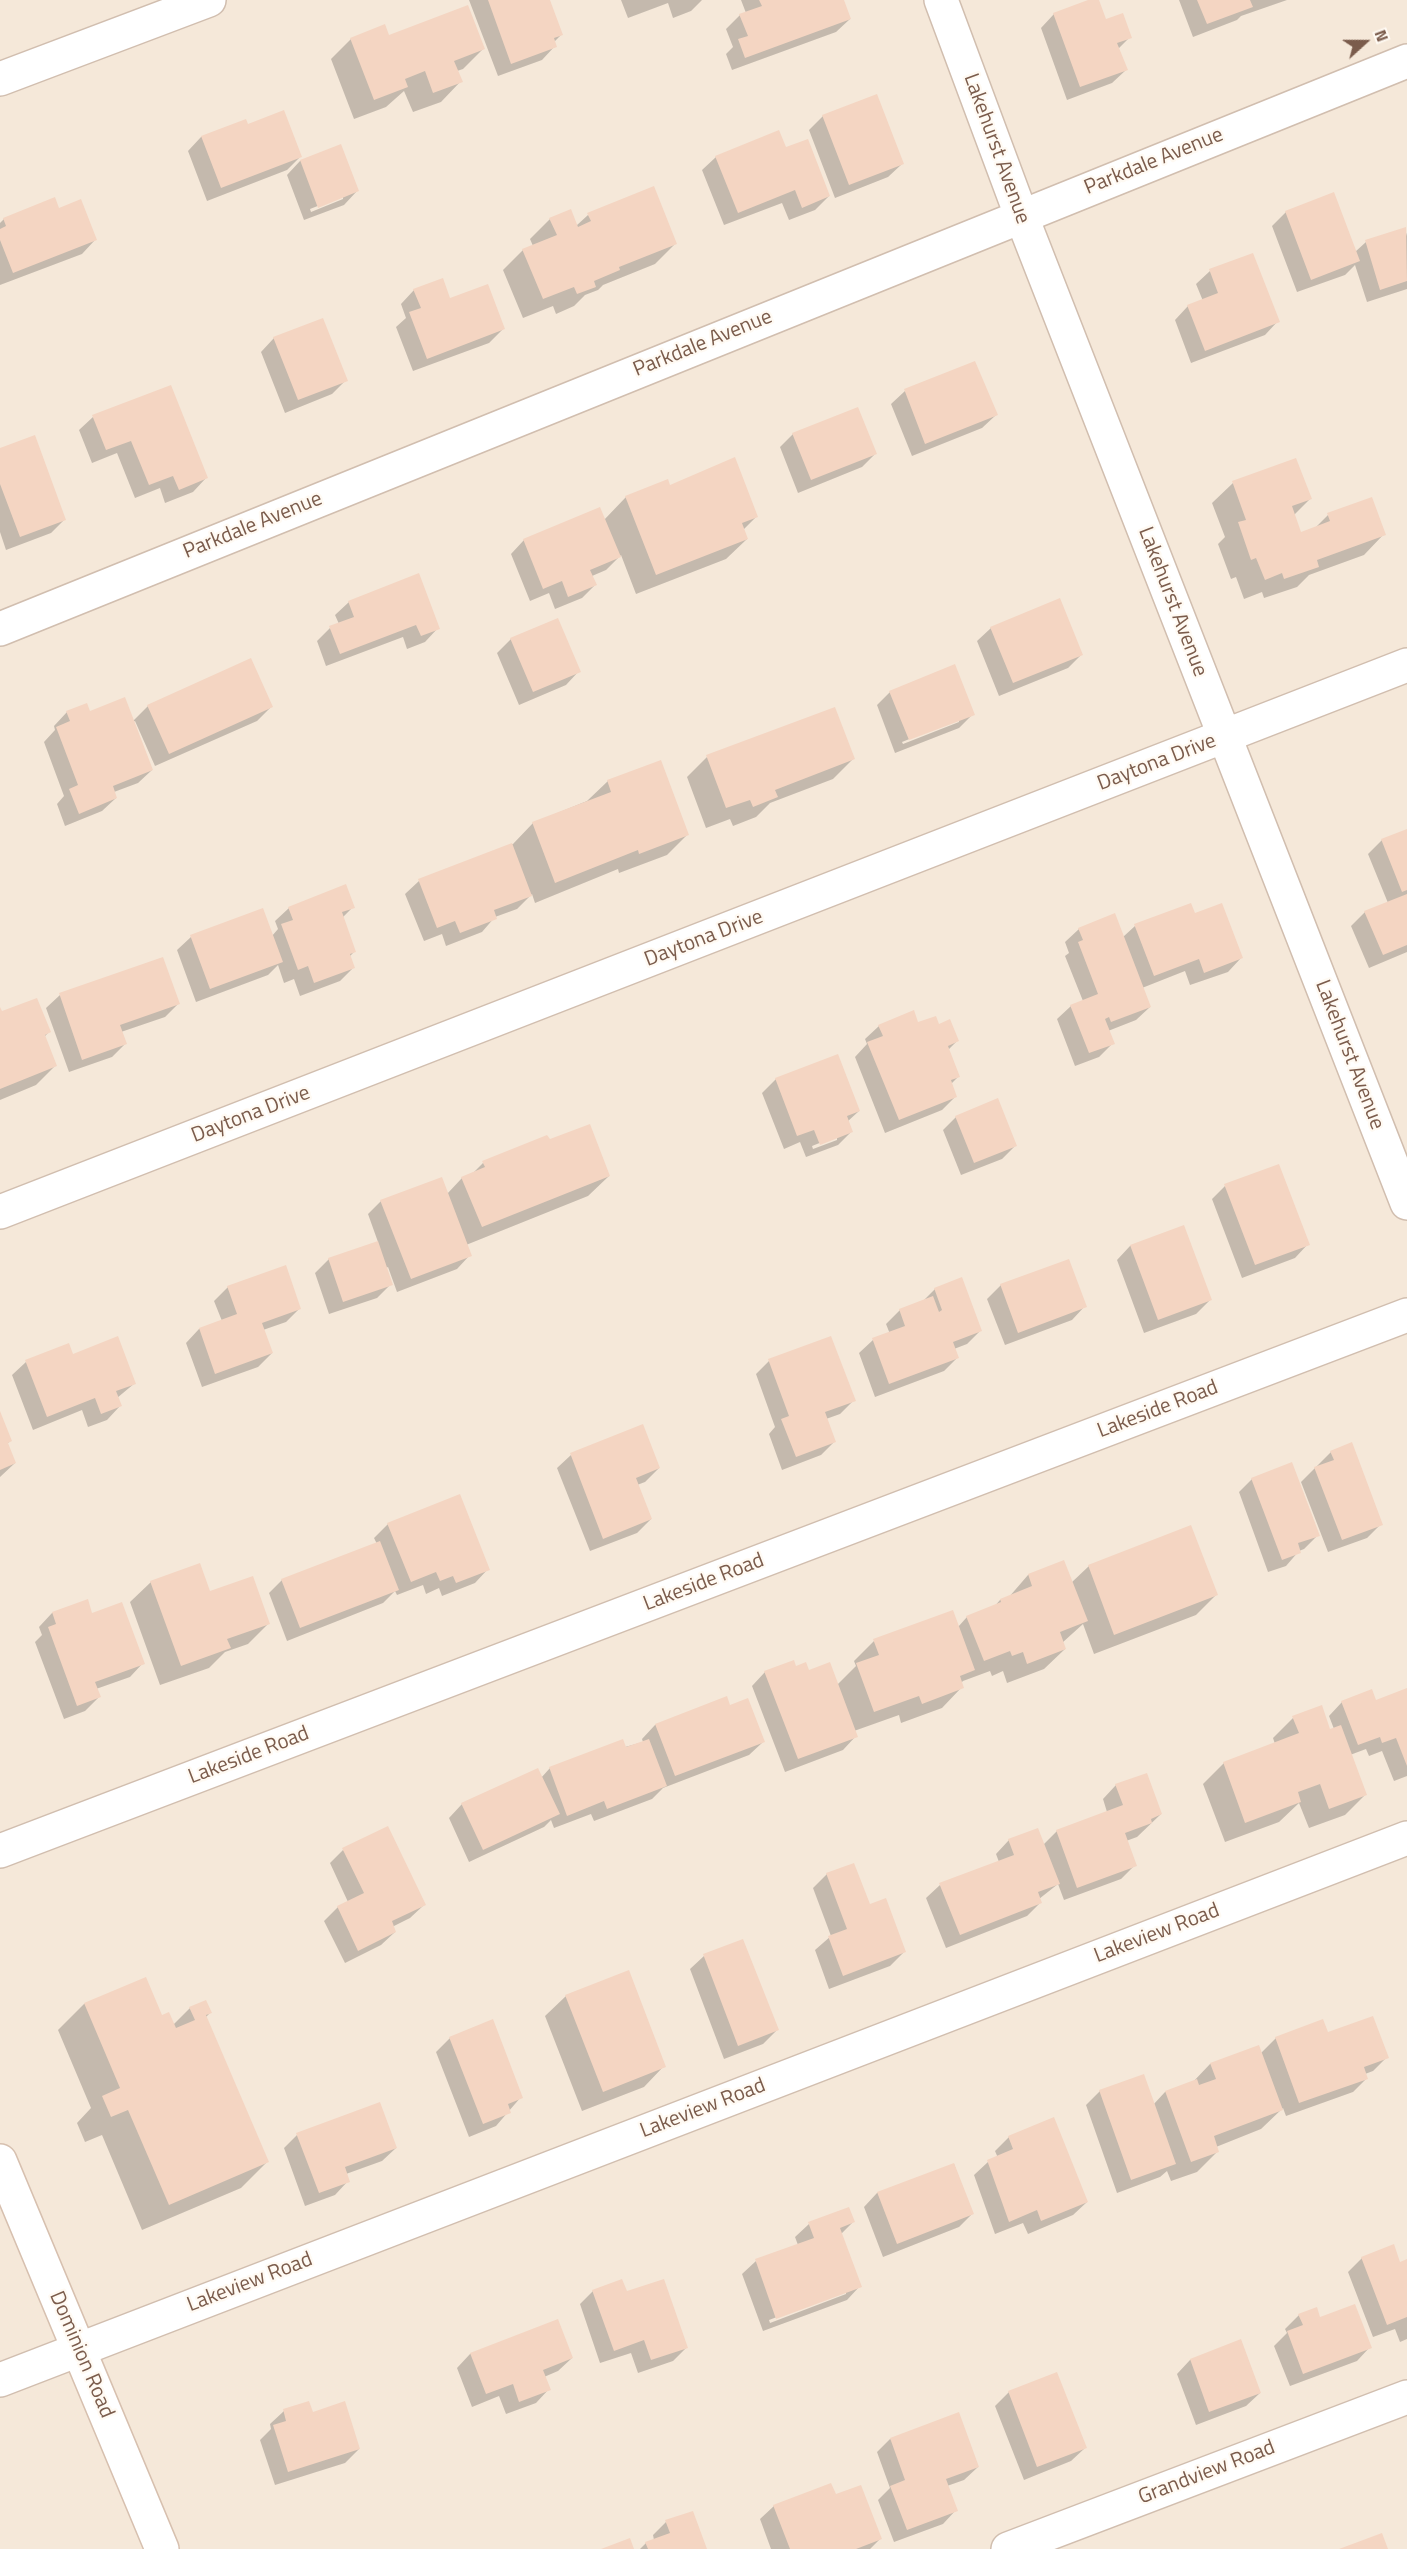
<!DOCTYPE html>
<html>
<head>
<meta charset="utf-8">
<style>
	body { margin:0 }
	#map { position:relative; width:1407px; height:2549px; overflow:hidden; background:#fdf6ec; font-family:"Titillium Web",sans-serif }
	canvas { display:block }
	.north { position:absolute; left:1335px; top:12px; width:60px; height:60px; -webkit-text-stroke:4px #fffaf3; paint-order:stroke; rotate:69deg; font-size:16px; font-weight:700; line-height:24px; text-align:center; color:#7b5c4c }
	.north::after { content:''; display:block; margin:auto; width:21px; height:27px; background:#7b5c4c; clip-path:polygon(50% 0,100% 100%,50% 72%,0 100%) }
</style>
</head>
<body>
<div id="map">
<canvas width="1407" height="2549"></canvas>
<div class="north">N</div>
</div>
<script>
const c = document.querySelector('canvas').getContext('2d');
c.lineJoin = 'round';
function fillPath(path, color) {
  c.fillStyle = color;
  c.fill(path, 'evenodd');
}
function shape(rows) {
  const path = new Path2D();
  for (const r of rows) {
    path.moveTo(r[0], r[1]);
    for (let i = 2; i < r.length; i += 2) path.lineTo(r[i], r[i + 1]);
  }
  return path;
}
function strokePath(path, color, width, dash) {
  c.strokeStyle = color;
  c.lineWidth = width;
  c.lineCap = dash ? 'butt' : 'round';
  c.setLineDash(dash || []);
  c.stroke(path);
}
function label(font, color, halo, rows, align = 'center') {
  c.font = font + ' "Titillium Web",sans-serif';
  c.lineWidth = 4.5;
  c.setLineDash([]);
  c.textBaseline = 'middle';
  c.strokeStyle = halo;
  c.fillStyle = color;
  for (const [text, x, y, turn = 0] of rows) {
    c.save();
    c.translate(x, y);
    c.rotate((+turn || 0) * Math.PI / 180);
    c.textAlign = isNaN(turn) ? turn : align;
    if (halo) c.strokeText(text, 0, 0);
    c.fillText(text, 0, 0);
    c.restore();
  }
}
const residential = shape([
	[0,0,1407,0,1407,2549,0,2549]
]);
const shadow = shape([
	[469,0,548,0,561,35,554,42,555,46,542,60,498,76],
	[621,0,702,0,691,11,673,18,668,3,628,18],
	[741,0,842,0,850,19,836,32,732,70,726,54,733,47,726,29,740,15,746,13],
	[1093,0,1098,0,1105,21,1130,37,1118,49,1126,70,1112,83,1067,100,1041,28,1054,14],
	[1179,0,1287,0,1241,16,1237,20,1193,37],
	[388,37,483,49,463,69,457,71,461,81,441,102,413,112,404,91,386,107,354,119,331,59,351,39],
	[823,116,902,164,888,177,835,198,809,130],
	[245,121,247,126,300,157,287,170,207,201,188,151,201,137],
	[340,146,357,191,344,205,304,220,287,175,300,161],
	[343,196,343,199,311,212,310,209],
	[785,149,829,196,815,210,789,220,782,203,724,225,702,170,716,157],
	[58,210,95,240,82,254,0,285,0,223,4,219],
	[1286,212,1355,252,1366,242,1405,229,1407,236,1407,289,1367,302,1355,265,1345,275,1297,292,1272,226],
	[588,215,676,243,655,264,603,285,598,290,585,295,574,306,556,314,553,306,523,318,503,270,523,250,533,246,530,239,550,219,576,226],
	[1210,271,1278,321,1265,335,1191,363,1175,320,1188,306,1203,301,1196,284],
	[414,290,449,300,503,329,489,343,413,371,396,327,406,318,401,304],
	[274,338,346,380,332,394,285,413,261,352],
	[975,363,996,415,982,428,912,456,891,404,905,391],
	[93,417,206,478,193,492,165,503,160,488,135,498,117,453,92,463,79,430],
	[793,434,875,454,862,467,798,493,780,447],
	[0,450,65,519,51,533,6,550,0,532],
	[1295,460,1310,499,1294,515,1300,533,1314,529,1328,515,1371,499,1384,534,1364,555,1309,575,1297,587,1264,598,1262,592,1244,599,1236,577,1231,579,1218,544,1225,537,1212,503,1233,483],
	[669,487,756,517,743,530,747,539,726,559,636,594,621,555,606,570,592,576,595,585,582,598,555,609,549,593,530,601,511,554,524,540,604,520,626,497],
	[349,602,438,628,425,642,407,649,403,637,326,666,317,641,330,628,339,624,335,615],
	[991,628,1082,654,1068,668,999,696,977,641],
	[511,639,579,671,566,685,519,705,497,653],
	[890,692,973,714,959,728,895,753,877,705],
	[959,719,959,722,903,744,902,742],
	[148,706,271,707,257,721,155,766,135,721,133,722,152,770,138,783,114,792,116,798,102,811,65,826,57,804,64,796,44,742,55,730,54,726,67,712,89,713,133,721],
	[707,757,853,759,833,779,770,803,756,817,733,826,730,819,706,828,687,777],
	[608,781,687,835,667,855,619,873,618,869,535,903,532,894,517,909,495,917,482,932,446,946,442,934,424,941,405,894,419,881,513,844,533,823,587,801],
	[1407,830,1407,952,1369,968,1351,926,1365,912,1388,903,1368,854,1382,840],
	[353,907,342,918,354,952,349,957,353,968,340,981,300,996,294,979,284,983,278,965,268,975,196,1002,177,950,191,937,272,936,278,929,275,921,289,908],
	[1194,915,1241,958,1228,972,1190,985,1185,971,1142,988,1150,1007,1136,1020,1108,1031,1113,1043,1099,1057,1075,1066,1057,1019,1071,1006,1083,1001,1065,956,1069,953,1065,942,1079,929,1123,937,1135,926],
	[162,958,178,1004,165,1017,121,1032,125,1044,112,1057,69,1072,46,1008,60,995],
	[0,1011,49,1032,44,1037,56,1065,36,1085,0,1100],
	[917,1024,938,1026,958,1040,948,1050,959,1076,951,1084,956,1096,942,1110,885,1133,855,1057,867,1044,865,1039,879,1026],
	[776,1079,859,1111,847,1122,851,1132,838,1145,806,1157,800,1142,784,1149,762,1093],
	[837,1136,837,1140,813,1149,812,1146],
	[956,1117,1016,1145,1002,1159,961,1175,943,1130],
	[483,1163,609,1176,588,1196,466,1245,470,1255,457,1269,397,1292,388,1267,386,1268,391,1284,377,1298,329,1314,315,1273,329,1259,378,1242,368,1214,381,1201,447,1194,462,1178,472,1174],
	[1225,1186,1308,1244,1295,1258,1242,1278,1212,1199],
	[1183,1227,1210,1300,1196,1314,1144,1333,1117,1260,1130,1246],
	[1001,1285,1085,1306,1072,1320,1005,1345,987,1299],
	[228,1287,300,1308,286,1322,263,1330,272,1353,258,1367,202,1387,186,1343,199,1329,222,1321,214,1301],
	[935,1289,981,1330,967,1344,954,1349,957,1358,944,1371,875,1397,859,1353,873,1340,890,1334,886,1324,900,1310,922,1302],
	[72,1356,135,1383,117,1398,120,1406,107,1420,88,1427,82,1410,33,1430,12,1375,26,1362],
	[769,1361,854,1400,840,1414,826,1419,834,1442,821,1455,782,1470,769,1434,775,1427,756,1374],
	[0,1415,10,1441,7,1444,15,1463,0,1477],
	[642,1426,659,1468,645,1482,637,1485,651,1519,637,1533,590,1551,557,1468,571,1455],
	[1331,1452,1381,1524,1367,1538,1328,1552,1301,1482],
	[1252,1479,1318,1535,1304,1549,1299,1551,1286,1566,1268,1572,1239,1492],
	[388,1524,488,1569,475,1583,442,1596,439,1588,426,1594,423,1585,397,1595,395,1591,383,1603,287,1641,269,1593,282,1580,377,1544,374,1538],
	[1063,1562,1071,1583,1089,1566,1216,1595,1196,1615,1094,1654,1083,1624,1062,1643,1065,1649,1044,1669,1007,1683,1003,1671,992,1676,990,1671,963,1681,961,1683,962,1687,942,1708,901,1723,899,1715,854,1731,856,1736,843,1750,785,1772,752,1686,765,1672,795,1668,837,1685,856,1666,854,1661,874,1641,958,1627,967,1617,994,1607,1000,1600,1009,1597,1028,1575],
	[151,1582,209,1593,268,1624,248,1644,225,1652,209,1668,160,1685,130,1602],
	[87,1601,91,1615,143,1663,130,1677,96,1689,99,1697,85,1711,64,1719,35,1642,42,1635,39,1627,52,1613],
	[1407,1689,1407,1776,1394,1781,1382,1751,1369,1756,1366,1749,1350,1755,1365,1795,1345,1815,1309,1828,1299,1803,1279,1822,1225,1842,1203,1784,1224,1763,1275,1744,1273,1738,1293,1718,1329,1731,1334,1729,1329,1716,1342,1702,1375,1702],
	[726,1698,729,1707,763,1742,749,1755,663,1788,652,1799,594,1821,591,1814,554,1828,551,1820,544,1827,469,1862,449,1818,462,1804,541,1778,550,1768,643,1742,642,1739,655,1725],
	[1116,1785,1161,1814,1137,1837,1126,1841,1135,1865,1121,1879,1064,1900,1058,1884,1039,1899,1040,1903,1027,1916,946,1948,926,1898,940,1885,999,1862,996,1854,1009,1840,1043,1845,1057,1831,1107,1812,1103,1799],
	[343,1850,424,1905,410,1918,392,1927,395,1932,381,1945,345,1963,324,1921,338,1907,348,1902,330,1863],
	[827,1874,869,1906,904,1952,890,1966,829,1989,815,1950,831,1936,813,1888],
	[743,1941,777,2030,763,2044,724,2059,690,1969,704,1956],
	[145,1979,161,2017,173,2025,190,2008,210,2013,206,2017,267,2162,241,2188,142,2230,102,2135,85,2142,77,2123,91,2108,58,2030,84,2004],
	[566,1996,664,2066,644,2087,582,2111,545,2016],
	[1327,2034,1387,2057,1373,2071,1365,2074,1367,2078,1353,2092,1286,2116,1283,2108,1261,2129,1216,2147,1217,2152,1197,2172,1171,2181,1167,2171,1160,2177,1117,2193,1086,2105,1100,2091,1153,2105,1165,2092,1192,2083,1210,2064,1258,2047,1261,2053,1276,2038],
	[450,2038,521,2097,496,2126,469,2137,436,2052],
	[297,2135,396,2148,382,2161,346,2174,348,2181,335,2195,305,2206,284,2148],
	[1009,2137,1087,2202,1073,2215,1028,2234,1023,2223,995,2234,974,2175,988,2162,998,2158,995,2151],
	[954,2164,972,2214,959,2227,883,2257,864,2207,877,2193],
	[848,2209,853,2222,841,2234,860,2286,847,2300,763,2331,742,2274,756,2261,798,2245,795,2237,809,2224],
	[846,2291,846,2294,770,2323,769,2320],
	[1362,2258,1400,2264,1407,2261,1407,2339,1400,2342,1395,2329,1373,2337,1348,2272],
	[593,2291,626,2293,687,2347,673,2361,638,2373,631,2353,600,2363,580,2304],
	[1299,2315,1320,2319,1370,2347,1357,2361,1290,2386,1274,2346,1287,2333,1285,2329],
	[557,2321,572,2358,558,2371,544,2377,549,2389,536,2403,506,2414,499,2396,472,2407,457,2368,470,2354],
	[1241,2341,1260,2393,1246,2406,1196,2425,1177,2374,1190,2360],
	[1009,2392,1085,2448,1071,2461,1024,2480,995,2406],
	[284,2411,312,2413,359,2449,345,2463,275,2485,260,2440,271,2429,270,2424],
	[890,2439,978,2467,964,2480,947,2486,956,2510,943,2524,894,2542,878,2500,890,2488,877,2452],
	[835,2496,880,2539,870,2549,771,2549,760,2519,774,2506],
	[666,2522,705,2549,640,2549,646,2543,654,2540,653,2535]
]);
const building = shape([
	[488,0,550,0,563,35,554,38,557,47,511,64],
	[759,0,844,0,851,19,745,58,738,39,748,36,739,14,762,6],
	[1088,0,1099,0,1106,19,1123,13,1132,38,1117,43,1128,70,1080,87,1053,13],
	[1197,0,1250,0,1253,7,1207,24],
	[468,5,485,49,454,61,463,82,433,93,425,71,405,79,408,87,374,100,350,38,385,24,389,35],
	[877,94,904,164,849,185,822,115],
	[284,110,302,157,221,188,201,136,246,119,248,124],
	[779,130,786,147,808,139,830,196,802,208,795,190,738,213,715,156],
	[341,144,359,191,318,208,300,160],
	[654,186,677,244,619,267,620,270,594,281,596,287,577,294,574,287,543,299,522,249,557,235,549,218,571,209,578,227,591,221,587,213],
	[1334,192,1360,261,1311,280,1285,211],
	[55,197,59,208,81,199,97,240,13,273,0,240,0,229,6,226,3,218],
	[1406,227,1407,281,1380,290,1365,240],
	[1253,253,1280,322,1205,351,1187,305,1218,293,1209,269],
	[443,278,450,298,488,284,505,329,427,359,409,312,421,308,413,289],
	[323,318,348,381,298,400,273,337],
	[975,361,998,415,925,444,904,389],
	[171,385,208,478,179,490,173,476,149,485,131,441,106,450,92,415],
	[858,407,877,454,811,480,792,433],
	[35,435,66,520,20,537,0,484,0,448],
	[735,457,758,517,742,523,748,539,656,575,625,496,668,479,670,485],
	[1296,458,1312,499,1292,506,1301,532,1330,521,1327,513,1372,497,1386,535,1317,560,1319,567,1284,579,1282,573,1265,580,1256,558,1251,560,1238,522,1246,520,1232,481],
	[600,507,621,557,590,570,597,585,568,597,562,581,543,589,523,539],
	[419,573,440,629,421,636,416,625,340,654,329,626,354,617,348,601],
	[1060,598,1083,655,1013,683,990,627],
	[558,618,581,672,533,692,510,638],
	[251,658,273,707,169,754,147,705],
	[955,664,975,715,909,740,889,691],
	[125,697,153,770,113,786,117,798,79,814,69,789,78,785,56,727,70,721,66,711,87,703,90,711],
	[835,707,855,759,775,790,778,797,753,807,750,800,726,808,706,755],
	[661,760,689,835,639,854,638,850,555,883,532,822,611,792,607,780],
	[1407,829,1407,890,1402,892,1381,839],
	[512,843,532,896,494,910,497,919,460,933,455,921,437,928,418,879],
	[346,884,355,908,342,912,356,952,350,954,355,968,314,983,308,966,298,970,281,924,293,920,288,907],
	[1407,894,1407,945,1383,955,1364,911],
	[1191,903,1195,913,1222,903,1243,958,1204,973,1199,959,1154,976,1134,924],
	[263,908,283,962,210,989,190,935],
	[1115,913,1151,1007,1111,1022,1109,1017,1105,1019,1115,1044,1089,1053,1070,1005,1098,994,1078,942,1083,940,1078,928],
	[163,957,180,1004,120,1025,127,1044,82,1060,59,993],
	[37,998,51,1032,45,1035,57,1066,0,1089,0,1007,2,1011],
	[914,1010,918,1022,936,1016,939,1024,950,1019,959,1041,948,1046,960,1077,951,1080,957,1097,899,1120,867,1042,883,1036,878,1025],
	[838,1054,860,1111,847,1116,853,1132,820,1145,814,1130,797,1136,775,1078],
	[998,1098,1017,1146,974,1163,955,1116],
	[590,1124,610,1176,482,1227,461,1177,485,1167,482,1161,547,1135,550,1139],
	[1279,1164,1310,1245,1255,1265,1224,1184],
	[442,1177,472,1256,411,1279,380,1200],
	[1184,1225,1212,1300,1158,1320,1130,1245],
	[378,1241,393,1285,343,1302,328,1258],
	[1069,1259,1087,1307,1018,1333,1000,1284],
	[286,1265,301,1309,262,1323,273,1353,215,1374,199,1328,237,1314,227,1286],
	[962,1277,982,1331,953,1342,959,1358,889,1384,872,1338,905,1326,899,1309,933,1296,939,1312,942,1310,934,1288],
	[118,1336,136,1384,116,1391,122,1406,101,1414,95,1398,47,1417,25,1360,69,1343,73,1354],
	[831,1336,856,1401,825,1412,836,1442,796,1457,781,1419,789,1416,768,1359],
	[0,1411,12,1441,8,1443,16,1463,0,1470],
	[643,1424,660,1468,636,1478,652,1519,603,1539,570,1453],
	[1352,1442,1383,1525,1342,1540,1314,1467,1334,1460,1330,1451],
	[1292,1462,1320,1536,1298,1543,1301,1553,1282,1560,1251,1478],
	[460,1494,490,1570,456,1583,453,1576,440,1581,436,1572,411,1582,387,1523],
	[1191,1525,1218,1595,1114,1635,1088,1565],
	[380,1541,399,1590,300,1628,281,1579],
	[1064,1560,1088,1621,1060,1632,1066,1649,1027,1664,1023,1652,1012,1656,1010,1651,984,1661,966,1616,1001,1602,1000,1599,1032,1586,1028,1574],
	[200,1563,210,1591,253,1576,270,1624,227,1639,231,1648,181,1666,150,1581],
	[88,1599,92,1613,122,1602,145,1664,95,1682,101,1697,77,1706,48,1627,56,1624,52,1612],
	[953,1610,975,1670,960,1676,964,1688,922,1704,919,1696,874,1712,856,1663,879,1655,873,1639],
	[794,1660,796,1666,806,1662,809,1670,830,1662,858,1737,798,1759,764,1671],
	[1407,1688,1407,1766,1396,1738,1382,1743,1380,1737,1358,1745,1341,1701,1372,1689,1376,1700],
	[727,1696,730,1705,748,1698,765,1742,675,1776,655,1724],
	[1322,1705,1330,1729,1341,1725,1367,1795,1329,1809,1320,1784,1298,1792,1301,1802,1245,1823,1223,1762,1299,1733,1292,1716],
	[623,1739,626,1747,649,1739,667,1786,607,1809,604,1801,567,1816,549,1767],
	[538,1768,560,1814,483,1850,461,1803],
	[1147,1773,1162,1814,1151,1819,1152,1823,1125,1833,1137,1866,1077,1888,1056,1830,1123,1805,1115,1784],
	[388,1826,426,1905,392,1921,396,1932,358,1951,337,1906,364,1893,342,1848],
	[1038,1828,1060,1884,1038,1892,1042,1903,960,1935,939,1883,1014,1855,1008,1839],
	[854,1863,870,1904,886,1898,906,1952,843,1976,828,1936,847,1929,826,1873],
	[743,1939,779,2030,738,2046,703,1954],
	[629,1970,666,2067,603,2092,565,1995],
	[146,1977,162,2015,169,2012,176,2028,195,2020,189,2007,206,2000,212,2013,206,2015,269,2162,169,2205,128,2110,111,2117,102,2096,120,2088,84,2003],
	[1373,2016,1389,2058,1364,2067,1368,2079,1299,2103,1275,2037,1323,2019,1328,2032],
	[493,2019,523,2098,508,2104,511,2113,483,2124,449,2037],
	[1259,2045,1283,2110,1214,2136,1219,2152,1191,2162,1165,2091,1197,2079,1199,2085,1216,2079,1210,2063],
	[1144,2074,1176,2164,1131,2180,1099,2090],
	[380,2102,397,2148,345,2167,350,2182,319,2193,296,2133],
	[1054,2117,1088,2202,1041,2221,1037,2210,1009,2222,987,2160,1013,2149,1008,2136],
	[954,2163,974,2214,897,2244,877,2192],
	[849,2207,855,2222,840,2228,862,2287,776,2319,755,2259,814,2238,808,2222],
	[1394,2244,1400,2262,1407,2259,1407,2317,1387,2325,1361,2257],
	[622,2279,627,2291,664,2279,688,2348,651,2360,644,2340,614,2351,592,2290],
	[1355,2304,1372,2348,1303,2374,1287,2331,1303,2325,1298,2314,1317,2307,1320,2317],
	[558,2319,573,2358,543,2370,551,2390,519,2402,513,2384,486,2394,470,2353],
	[1241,2339,1261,2393,1209,2412,1190,2359],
	[1057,2372,1087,2448,1037,2467,1008,2391],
	[309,2401,313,2412,345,2401,360,2449,288,2472,273,2425,286,2421,283,2409],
	[959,2412,979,2467,946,2479,958,2511,907,2530,890,2486,905,2480,890,2438],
	[831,2483,836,2494,861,2485,882,2539,856,2549,790,2549,773,2505],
	[693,2511,707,2549,648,2549,645,2542,670,2533,665,2520],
	[1382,2533,1388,2549,1339,2549],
	[630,2538,634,2549,601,2549]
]);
const minor = shape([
	[941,0,1021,215,1407,1203],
	[0,79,209,0],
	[0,629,1407,61],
	[0,1212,1407,665],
	[0,1851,1407,1315],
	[0,2380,1407,1838],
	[1008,2549,1407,2397]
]);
const secondary = shape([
	[0,2161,162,2549]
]);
const streetNames = [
	["Lakehurst Avenue",996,149,70],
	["Parkdale Avenue",1154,162,-22],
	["Parkdale Avenue",703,344,-22],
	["Parkdale Avenue",253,526,-22],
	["Lakehurst Avenue",1172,602,69],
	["Daytona Drive",1157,763,-21],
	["Daytona Drive",704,939,-21],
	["Lakehurst Avenue",1349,1055,69],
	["Daytona Drive",251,1115,-21],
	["Lakeside Road",1158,1410,-21],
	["Lakeside Road",704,1583,-21],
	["Lakeside Road",249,1756,-21],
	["Lakeview Road",1157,1934,-21],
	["Lakeview Road",703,2109,-21],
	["Lakeview Road",250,2283,-21],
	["Dominion Road",81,2355,67],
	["Grandview Road",1207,2473,-21]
];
fillPath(residential, '#f5e8d9');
fillPath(shadow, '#0003');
fillPath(building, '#f4d5c2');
strokePath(minor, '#d1beaf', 36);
strokePath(secondary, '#d7c0af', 36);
strokePath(minor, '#fff', 33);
strokePath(secondary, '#fff', 33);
label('21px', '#7b5c4c', '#fffaf3', streetNames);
</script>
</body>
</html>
